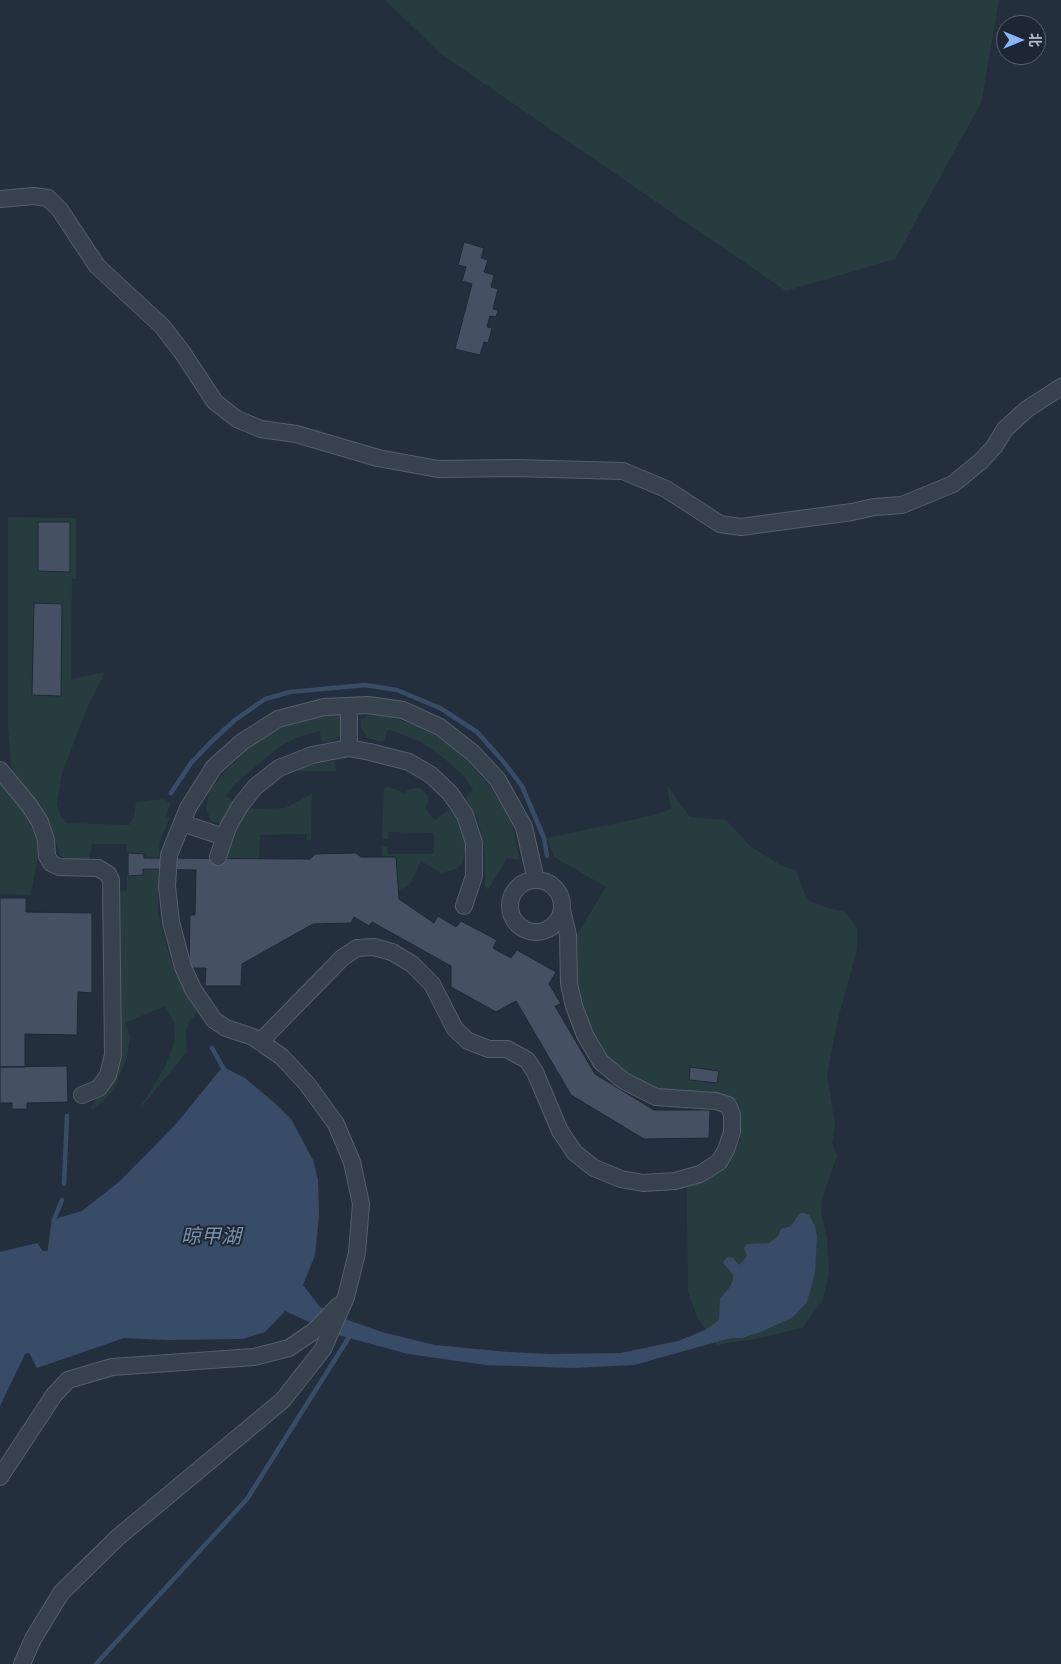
<!DOCTYPE html>
<html>
<head>
<meta charset="utf-8">
<style>
	body { margin:0 }
	#map { position:relative; width:1061px; height:1664px; overflow:hidden; background:#242f3e; font-family:"Exo 2","Noto Sans SC",sans-serif }
	canvas { display:block }
	.north { position:absolute; left:996px; top:15px; width:50px; height:50px; box-sizing:border-box; background:#1d2633; border:1px solid #59626f; border-radius:50%; rotate:90deg; font-size:14px; font-weight:700; line-height:20px; text-align:center; color:#b4bcc9 }
	.north::after { content:''; display:block; margin:auto; width:18px; height:22px; background:#8ab4f8; clip-path:polygon(50% 0,100% 100%,50% 72%,0 100%) }
</style>
</head>
<body>
<div id="map">
<canvas width="1061" height="1664"></canvas>
<div class="north">北</div>
</div>
<script>
const c = document.querySelector('canvas').getContext('2d');
c.lineJoin = 'round';
function fillPath(path, color) {
  c.fillStyle = color;
  c.fill(path, 'evenodd');
}
function shape(rows) {
  const path = new Path2D();
  for (const r of rows) {
    if (r.length === 3) {
      path.moveTo(r[0] + r[2], r[1]);
      path.arc(r[0], r[1], r[2], 0, 2 * Math.PI);
      continue;
    }
    path.moveTo(r[0], r[1]);
    for (let i = 2; i < r.length; i += 2) path.lineTo(r[i], r[i + 1]);
  }
  return path;
}
function strokePath(path, color, width, dash) {
  c.strokeStyle = color;
  c.lineWidth = width;
  c.lineCap = dash ? 'butt' : 'round';
  c.setLineDash(dash || []);
  c.stroke(path);
}
function label(font, color, halo, rows, align = 'center') {
  c.font = font + ' "Exo 2","Noto Sans SC",sans-serif';
  c.lineWidth = 4;
  c.setLineDash([]);
  c.textBaseline = 'middle';
  c.strokeStyle = halo;
  c.fillStyle = color;
  for (const [text, x, y, turn = 0] of rows) {
    c.save();
    c.translate(x, y);
    c.rotate((+turn || 0) * Math.PI / 180);
    c.textAlign = isNaN(turn) ? turn : align;
    if (halo) c.strokeText(text, 0, 0);
    c.fillText(text, 0, 0);
    c.restore();
  }
}
const green = shape([
	[385,0,999,0,981,103,895,259,786,291,441,54],
	[8,517,76,518,76,579,72,579,71,679,105,672,87,708,62,773,57,804,61,817,66,823,129,825,134,817,136,802,164,799,171,803,165,816,170,818,160,841,159,851,158,912,163,935,172,964,197,1011,195,1017,189,1021,186,1030,187,1052,138,1111,165,1067,175,1040,174,1023,165,1006,125,1023,130,1036,127,1058,113,1090,103,1102,92,1110,91,1106,110,1084,117,891,127,890,127,844,92,844,89,860,70,860,61,856,52,834,12,774,8,729],
	[328,714,342,716,341,733,337,739,329,742,321,741,320,731,295,738,279,747,236,783,226,796,235,803,222,821,214,823,210,819,206,807,210,788,246,750,267,735,286,726],
	[368,714,390,716,419,727,443,739,466,759,494,791,512,825,520,860,507,858,488,890,485,886,485,853,478,819,467,806,465,798,473,790,465,777,446,760,421,742,390,730,387,730,384,741,380,742,367,737,361,728,361,721],
	[335,761,336,771,293,771,313,763],
	[0,782,24,807,37,830,39,850,31,895,0,894],
	[667,785,690,817,726,820,750,846,782,866,796,870,804,892,809,901,827,908,846,912,857,928,857,949,838,1019,827,1075,835,1125,832,1143,837,1156,822,1199,821,1211,827,1238,829,1272,823,1300,802,1328,760,1338,717,1345,698,1319,688,1292,687,1187,689,1183,723,1164,740,1141,741,1126,736,1107,671,1096,645,1085,612,1062,581,1011,575,978,575,938,606,887,554,857,547,838,650,816,671,809],
	[387,786,404,793,410,789,421,788,429,797,425,809,435,820,449,810,458,819,463,829,466,849,462,863,456,869,441,873,421,861,412,881,406,887,398,890,382,857,382,847,387,847,388,854,434,854,434,833,388,832,388,839,382,839,384,789],
	[312,794,311,840,307,840,307,834,260,835,259,859,227,859,235,830,247,809,285,808]
]);
const water = shape([
	[225,1068,245,1078,278,1106,291,1119,313,1160,318,1180,319,1216,315,1255,303,1285,320,1307,348,1320,382,1332,435,1345,508,1352,550,1354,621,1353,678,1341,705,1330,719,1320,720,1299,730,1287,733,1280,733,1274,723,1263,727,1257,733,1258,739,1265,747,1256,744,1248,747,1244,769,1243,778,1236,781,1229,791,1226,800,1213,804,1213,809,1215,815,1226,817,1236,815,1273,807,1302,793,1317,763,1331,742,1338,731,1338,634,1365,573,1368,486,1365,408,1354,338,1335,285,1311,265,1332,243,1339,167,1340,124,1338,37,1368,29,1353,25,1354,0,1406,0,1252,37,1243,43,1251,51,1251,54,1224,58,1218,82,1211,120,1181,176,1124,220,1070]
]);
const stream = shape([
	[171,793,191,763,211,742,235,720,265,699,290,692,365,685,397,690,440,708,477,732,502,760,522,786,544,838,547,856],
	[212,1048,226,1073],
	[64,1184,67,1116],
	[49,1257,54,1220,62,1200],
	[96,1664,247,1499,351,1334]
]);
const building = shape([
	[464,242,484,248,481,258,488,260,484,272,494,275,491,287,498,289,493,309,498,310,496,317,490,316,487,327,492,328,488,343,484,342,480,355,455,349,472,284,462,281,466,267,458,265,464,242],
	[38,522,70,522,70,572,38,571,38,522],
	[34,603,62,604,61,696,32,695,34,603],
	[128,853,144,854,144,858,310,859,315,854,356,853,361,857,396,857,399,899,434,923,438,916,456,927,461,921,497,940,493,948,511,958,517,950,556,972,549,984,561,1004,555,1006,595,1074,654,1110,710,1110,709,1138,644,1139,571,1095,516,1001,496,1012,451,987,451,966,372,922,369,926,354,917,351,923,313,924,242,964,241,986,205,986,206,968,189,968,190,915,195,915,196,870,143,869,143,875,128,876,128,853],
	[0,898,26,898,26,912,92,913,92,993,78,992,77,1035,25,1034,25,1067,0,1067,0,898],
	[67,1066,68,1102,27,1103,27,1109,12,1109,12,1103,0,1103,0,1067,67,1066],
	[690,1067,719,1071,717,1083,689,1080,690,1067]
]);
const minor = shape([
	[0,199,34,196,48,198,60,210,97,266,162,326,182,352,215,402,237,419,261,429,296,434,378,458,438,469,515,468,623,471,666,489,720,524,741,527,852,512,874,507,902,505,953,484,981,461,994,447,1005,429,1027,409,1061,387],
	[349,748,349,706],
	[0,770,29,805,40,822,46,840,47,856,51,863,59,867,98,868,108,874,111,880,113,1055,108,1075,99,1088,82,1095],
	[182,823,224,837],
	[218,857,228,827,240,806,255,787,279,768,312,755,349,748,370,752,409,762,431,775,450,793,465,815,474,843,474,876,464,906],
	[536,906,26],
	[260,1042,342,958,357,948,374,947,392,952,412,964,432,984,455,1029,468,1041,489,1049,507,1049,527,1060,535,1072,560,1131,575,1153,594,1168,621,1179,643,1183,675,1181,700,1174,719,1162,726,1150,732,1132,732,1115,728,1105,716,1101,656,1097,624,1081,601,1062,585,1035,574,1006,569,984,568,935,562,910],
	[0,1477,54,1395,68,1380,112,1367,254,1357,289,1348,314,1331,338,1306],
	[22,1664,33,1639,61,1593,117,1538,283,1400,323,1349,346,1297,357,1253,361,1204,352,1162,336,1124,307,1084,282,1057,253,1037,226,1028,214,1020,193,989,183,967,171,922,167,886,169,855,188,808,214,767,242,742,278,719,324,707,368,705,403,710,440,727,473,753,498,780,524,827,536,880]
]);
const waterNames = [
	["晾甲湖",211,1236]
];
fillPath(green, '#263c3f');
fillPath(water, '#394c67');
strokePath(stream, '#394c67', 4.5);
fillPath(building, '#455162');
strokePath(building, '#1f2835', 1);
strokePath(minor, '#565f6c', 18);
strokePath(minor, '#38414e', 16);
label('italic 20px', '#7c92b1', '#1d2633', waterNames);
</script>
</body>
</html>
